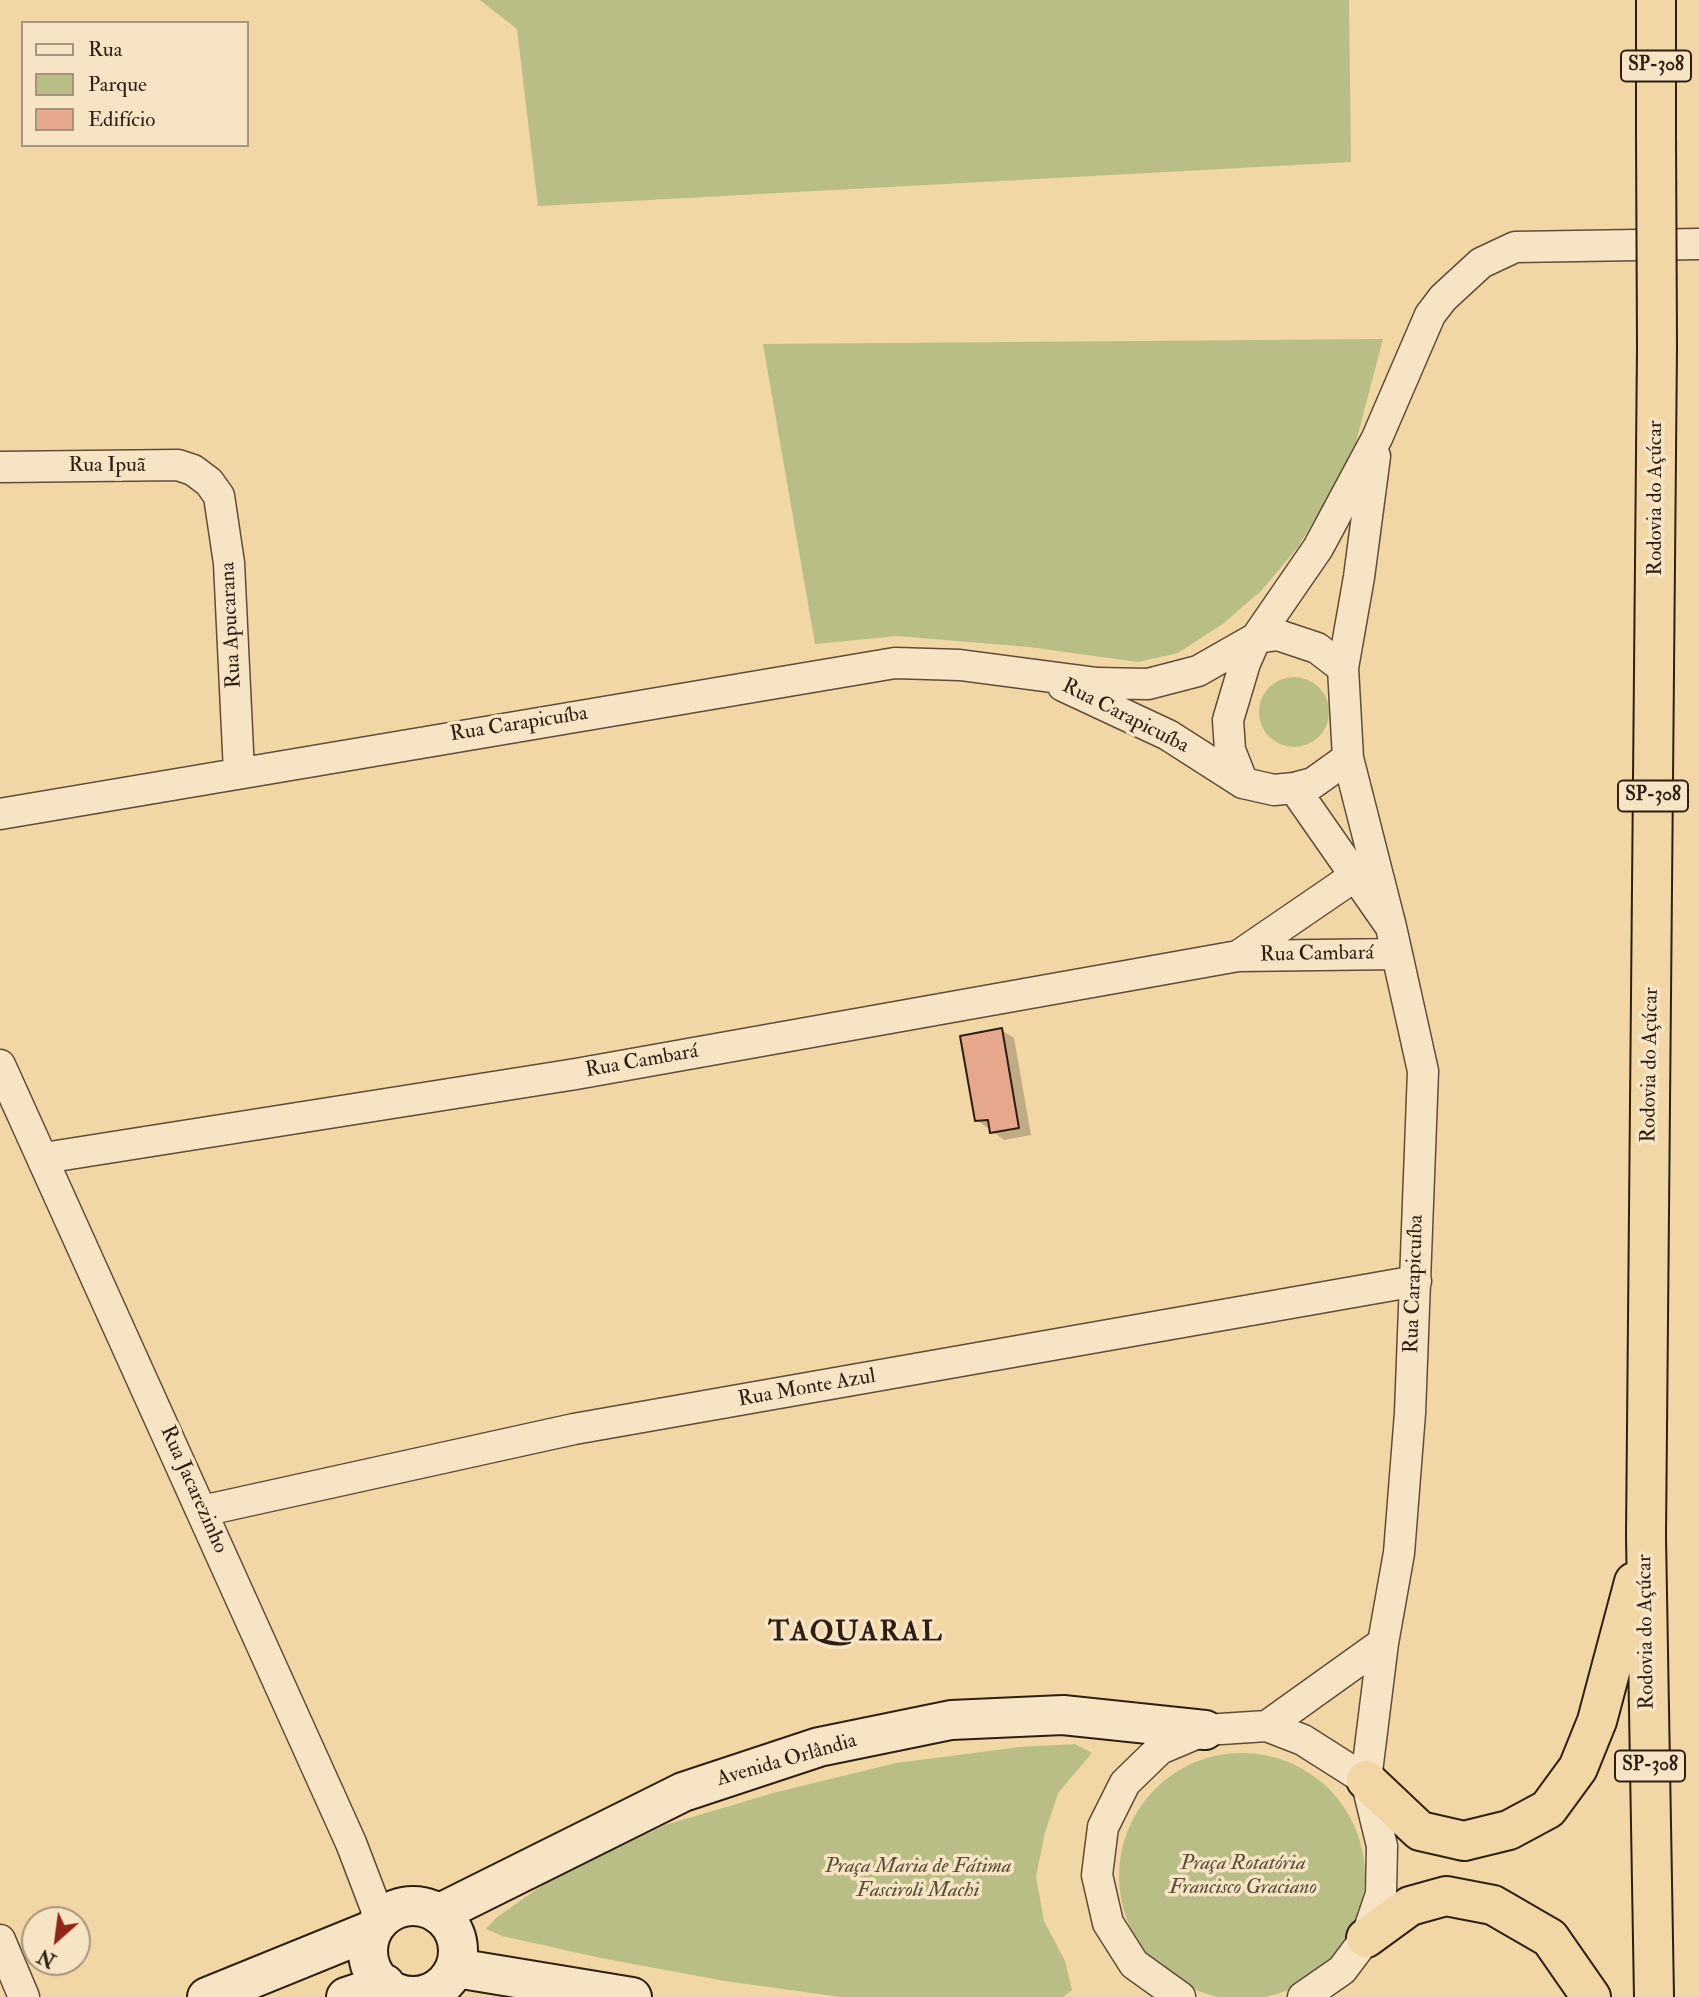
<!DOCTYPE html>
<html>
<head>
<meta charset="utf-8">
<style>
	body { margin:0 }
	#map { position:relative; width:1699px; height:1997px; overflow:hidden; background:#f1d6a6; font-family:"IM FELL Double Pica",serif }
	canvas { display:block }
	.legend { position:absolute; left:21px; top:21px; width:228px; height:126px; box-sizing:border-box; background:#f6e4c5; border:2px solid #a6957e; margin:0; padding:9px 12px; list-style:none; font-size:21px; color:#2f1f13 }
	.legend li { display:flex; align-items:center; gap:14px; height:35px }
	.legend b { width:35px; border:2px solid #a6957e }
	.north { position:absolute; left:21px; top:1906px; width:70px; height:70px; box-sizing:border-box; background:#f6e4c5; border:2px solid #a6957e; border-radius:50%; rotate:208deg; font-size:19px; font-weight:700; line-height:28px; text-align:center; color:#2f1f13 }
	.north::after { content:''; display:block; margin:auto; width:24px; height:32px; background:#8f2418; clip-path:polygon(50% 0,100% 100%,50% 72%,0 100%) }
</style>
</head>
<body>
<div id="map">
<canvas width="1699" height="1997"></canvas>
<ul class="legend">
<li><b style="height:9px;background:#f6e4c5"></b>Rua</li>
<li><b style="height:19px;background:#b9be87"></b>Parque</li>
<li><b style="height:19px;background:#e5a88c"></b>Edifício</li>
</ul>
<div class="north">N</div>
</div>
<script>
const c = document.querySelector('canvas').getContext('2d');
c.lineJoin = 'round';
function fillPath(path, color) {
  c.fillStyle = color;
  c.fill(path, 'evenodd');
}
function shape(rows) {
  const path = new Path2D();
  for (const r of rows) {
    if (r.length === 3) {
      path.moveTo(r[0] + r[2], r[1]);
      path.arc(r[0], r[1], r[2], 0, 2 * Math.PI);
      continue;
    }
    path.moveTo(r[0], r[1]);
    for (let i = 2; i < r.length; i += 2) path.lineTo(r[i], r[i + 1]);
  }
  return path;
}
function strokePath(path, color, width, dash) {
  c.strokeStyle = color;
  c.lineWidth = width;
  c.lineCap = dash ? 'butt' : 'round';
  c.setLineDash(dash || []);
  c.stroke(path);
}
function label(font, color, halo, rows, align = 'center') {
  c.font = font + ' "IM FELL Double Pica",serif';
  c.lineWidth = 7;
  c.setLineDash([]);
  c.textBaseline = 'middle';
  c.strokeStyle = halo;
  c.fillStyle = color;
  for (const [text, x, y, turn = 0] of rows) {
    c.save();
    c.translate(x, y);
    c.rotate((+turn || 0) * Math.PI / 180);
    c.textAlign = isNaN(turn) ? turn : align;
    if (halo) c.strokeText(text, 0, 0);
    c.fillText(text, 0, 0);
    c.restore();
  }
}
const green = shape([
	[480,0,1349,0,1351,162,538,206,517,29],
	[1383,339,1352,457,1298,547,1261,591,1224,623,1178,653,1138,662,1029,647,897,636,815,644,763,344],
	[1294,712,35],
	[1075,1744,1092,1753,1058,1793,1045,1832,1036,1877,1044,1921,1065,1961,1072,1990,1063,1997,841,1997,725,1981,601,1958,502,1936,486,1929,496,1918,551,1879,665,1825,777,1792,896,1763,1020,1747],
	[1242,1876,123]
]);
const shadow = shape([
	[1001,1030,1014,1038,1031,1135,1004,1140,977,1120]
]);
const building = shape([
	[1002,1028,1019,1128,990,1133,988,1120,975,1121,960,1036,1002,1028]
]);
const street = shape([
	[0,467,178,465,193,470,209,482,219,496,229,563,239,772],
	[1063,686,1168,735,1243,783,1274,790,1294,788,1313,783,1348,758],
	[1243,783,1230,750,1228,720,1245,663,1256,638,1318,548,1377,438,1430,315,1443,298,1481,263,1515,247,1699,244],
	[1294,788,1391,927,1348,758,1343,668,1359,577,1375,456],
	[0,814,895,663,960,665,1097,683,1148,684,1198,671,1256,638,1278,635,1317,648,1343,668],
	[1355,876,1238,956,1397,954],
	[0,1065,351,1843,380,1919],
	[44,1158,576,1074,1238,956],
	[202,1511,574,1429,1416,1281],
	[1267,1726,1383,1643],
	[0,1940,24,1997],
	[407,1995,408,1997],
	[1180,1997,1134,1964,1108,1923,1097,1875,1103,1827,1125,1783,1160,1749,1205,1730,1267,1726,1303,1740,1366,1780],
	[1303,1997,1342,1970,1366,1938,1381,1894,1382,1846,1366,1780,1383,1643,1399,1553,1410,1413,1423,1071,1391,927]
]);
const secondary = shape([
	[413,1951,45],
	[438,1914,683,1792,819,1747,951,1720,1063,1715,1205,1730],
	[456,1968,632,1997],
	[207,1997,372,1930],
	[346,1997,385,1984]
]);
const highway = shape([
	[1656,133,1656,0],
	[1366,1780,1420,1831,1464,1841,1509,1830,1548,1809,1578,1768,1597,1721,1634,1582],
	[1366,1938,1410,1906,1446,1896,1493,1905,1550,1938,1591,1997],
	[1654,1997,1646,1536,1657,347]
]);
const highwayBridge = shape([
	[1656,133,1657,347]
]);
const shields = [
	[1656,66,70],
	[1653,796,70],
	[1650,1766,70]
];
const shieldNames = [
	["SP-308",1656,66],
	["SP-308",1653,796],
	["SP-308",1650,1766]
];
const streetNames = [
	["Rua Ipuã",107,466],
	["Rodovia do Açúcar",1656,498,-90],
	["Rua Apucarana",232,625,-93],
	["Rua Carapicuíba",1125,717,27],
	["Rua Carapicuíba",519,725,-9],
	["Rua Cambará",1317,955,-1],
	["Rua Cambará",642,1062,-10],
	["Rodovia do Açúcar",1651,1065,-89],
	["Rua Carapicuíba",1415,1284,-88],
	["Rua Monte Azul",807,1389,-10],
	["Rua Jacarezinho",193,1490,66],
	["Rodovia do Açúcar",1647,1632,-91],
	["Avenida Orlândia",787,1761,-16]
];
const parkNames = [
	["Praça Rotatória",1243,1864],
	["Francisco Graciano",1243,1888],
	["Praça Maria de Fátima",918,1867],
	["Fasciroli Machi",918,1891]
];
const districtNames = [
	["TAQUARAL",856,1634]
];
fillPath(green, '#b9be87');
fillPath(shadow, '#0003');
fillPath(building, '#e5a88c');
strokePath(building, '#2f1f13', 2);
strokePath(street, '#604d38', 33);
strokePath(secondary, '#2f1f13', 42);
strokePath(highway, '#2f1f13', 42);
strokePath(street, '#f6e4c5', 30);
strokePath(secondary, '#f6e4c5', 38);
strokePath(highway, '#f1d6a6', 38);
strokePath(highwayBridge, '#2f1f13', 42, []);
strokePath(highwayBridge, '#f1d6a6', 38);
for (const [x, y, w] of shields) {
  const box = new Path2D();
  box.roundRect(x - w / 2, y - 15.5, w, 31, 5);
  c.fillStyle = '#f6e4c5';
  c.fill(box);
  strokePath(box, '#2f1f13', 2);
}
label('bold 19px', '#2f1f13', null, shieldNames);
label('21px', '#2f1f13', '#f6e4c5', streetNames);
label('italic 21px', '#584f36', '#f6e4c5', parkNames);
c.letterSpacing = '2px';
label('bold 28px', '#2f1f13', '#f6e4c5', districtNames);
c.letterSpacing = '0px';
</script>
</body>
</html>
